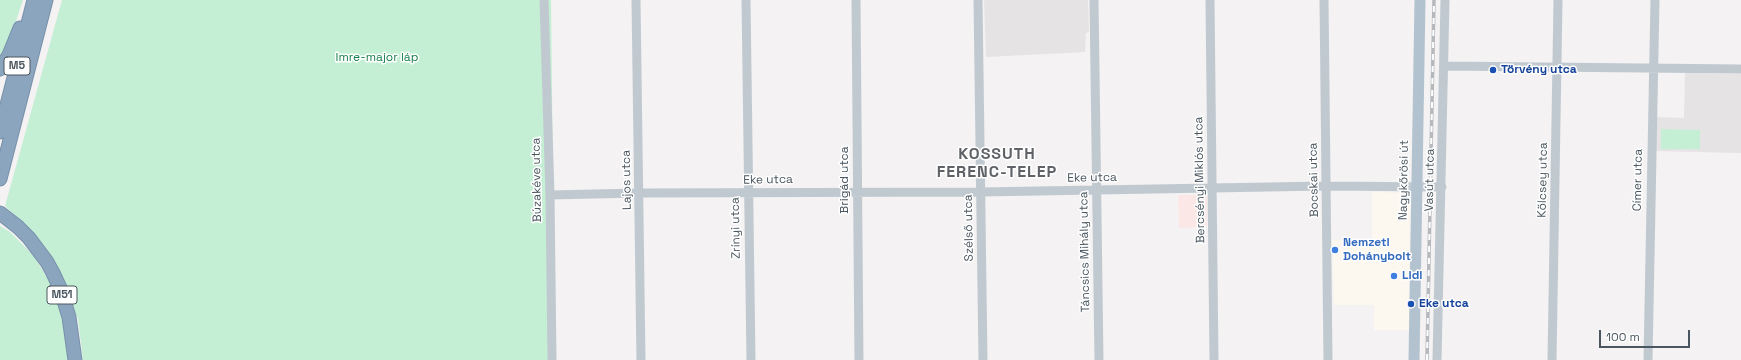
<!DOCTYPE html>
<html>
<head>
<meta charset="utf-8">
<style>
	body { margin:0 }
	#map { position:relative; width:1741px; height:360px; overflow:hidden; background:#f4f2f2; font-family:"Space Grotesk",sans-serif }
	canvas { display:block }
	.scale { position:absolute; left:1599px; top:330px; width:91px; height:18px; box-sizing:border-box; border:2px solid #4a565f; border-top:0; padding-left:5px; font-size:12px; line-height:14px; white-space:nowrap; color:#4a565f; -webkit-text-stroke:3px #fff; paint-order:stroke }
</style>
</head>
<body>
<div id="map">
<canvas width="1741" height="360"></canvas>
<div class="scale">100 m</div>
</div>
<script>
const c = document.querySelector('canvas').getContext('2d');
c.lineJoin = 'round';
function fillPath(path, color) {
  c.fillStyle = color;
  c.fill(path, 'evenodd');
}
function shape(rows) {
  const path = new Path2D();
  for (const r of rows) {
    path.moveTo(r[0], r[1]);
    for (let i = 2; i < r.length; i += 2) path.lineTo(r[i], r[i + 1]);
  }
  return path;
}
function strokePath(path, color, width, dash) {
  c.strokeStyle = color;
  c.lineWidth = width;
  c.lineCap = dash ? 'butt' : 'round';
  c.setLineDash(dash || []);
  c.stroke(path);
}
function label(font, color, halo, rows, align = 'center') {
  c.font = font + ' "Space Grotesk",sans-serif';
  c.lineWidth = 3;
  c.setLineDash([]);
  c.textBaseline = 'middle';
  c.strokeStyle = halo;
  c.fillStyle = color;
  for (const [text, x, y, turn = 0] of rows) {
    c.save();
    c.translate(x, y);
    c.rotate((+turn || 0) * Math.PI / 180);
    c.textAlign = isNaN(turn) ? turn : align;
    if (halo) c.strokeText(text, 0, 0);
    c.fillText(text, 0, 0);
    c.restore();
  }
}
const commercial = shape([
	[1372,192,1410,193,1409,330,1374,330,1374,305,1334,305,1332,240,1372,241]
]);
const education = shape([
	[984,0,1088,0,1089,32,1086,33,1085,52,986,57],
	[1685,73,1741,74,1741,153,1654,151,1655,117,1684,118]
]);
const medical = shape([
	[1178,195,1207,195,1207,227,1179,228]
]);
const green = shape([
	[0,0,23,0,12,33,0,58],
	[62,0,551,0,555,360,83,360,78,319,56,263,28,228,5,206],
	[1661,129,1700,130,1700,149,1661,149],
	[0,226,10,232,33,255,54,289,67,334,68,360,0,360]
]);
const minor = shape([
	[544,0,550,195,552,360],
	[636,0,641,360],
	[746,0,751,360],
	[856,0,859,360],
	[978,0,983,360],
	[1094,0,1099,360],
	[1210,0,1214,360],
	[1324,0,1328,360],
	[1445,66,1741,69],
	[550,195,639,193,981,192,1326,186,1442,187],
	[1437,360,1445,0],
	[1552,360,1558,0],
	[1648,360,1655,0]
]);
const major = shape([
	[1414,360,1420,0]
]);
const highway = shape([
	[0,69,9,55,20,28],
	[0,132,34,0],
	[0,179,46,0],
	[0,213,18,227,29,238,47,262,53,273,60,288,69,317,75,360]
]);
const rail = shape([
	[1427,360,1434,0]
]);
const markers = [
	[1493,70,4,"#1a4fb4"],
	[1335,250,4,"#3f7fe0"],
	[1394,276,4,"#3f7fe0"],
	[1411,304,4,"#1a4fb4"]
];
const shields = [
	[17,66,26],
	[62,295,30]
];
const shieldNames = [
	["M5",17,66],
	["M51",62,295]
];
const parkNames = [
	["Imre-major láp",377,58]
];
const transitNames = [
	["Törvény utca",1501,70],
	["Eke utca",1419,304]
];
const streetNames = [
	["Eke utca",1092,178,-1],
	["Búzakéve utca",537,180,-91],
	["Lajos utca",627,180,-91],
	["Eke utca",768,180,-1],
	["Brigád utca",845,180,-90],
	["Bercsényi Miklós utca",1200,180,-91],
	["Bocskai utca",1314,180,-91],
	["Nagykőrösi út",1404,180,-89],
	["Vasút utca",1430,180,-89],
	["Kölcsey utca",1543,180,-89],
	["Címer utca",1638,180,-89],
	["Zrínyi utca",736,228,-91],
	["Szélső utca",969,228,-91],
	["Táncsics Mihály utca",1085,252,-91]
];
const shopNames = [
	["Nemzeti",1343,243],
	["Dohánybolt",1343,257],
	["Lidl",1402,276]
];
const districtNames = [
	["KOSSUTH",997,155],
	["FERENC-TELEP",997,173]
];
fillPath(commercial, '#fcf8ef');
fillPath(education, '#e5e3e4');
fillPath(medical, '#fbe8e6');
fillPath(green, '#c4efd4');
strokePath(highway, '#7790aa', 15);
strokePath(minor, '#c1c9d0', 9);
strokePath(major, '#b3c2cf', 11);
strokePath(highway, '#8ca5be', 13);
strokePath(rail, '#b5b8bc', 3.5);
strokePath(rail, '#fff', 2, [6]);
for (const [x, y, r, color] of markers) {
  const dot = new Path2D();
  dot.arc(x, y, r, 0, 2 * Math.PI);
  c.fillStyle = color;
  c.fill(dot);
  strokePath(dot, '#fff', 1.5);
}
for (const [x, y, w] of shields) {
  const box = new Path2D();
  box.roundRect(x - w / 2, y - 9, w, 18, 3);
  c.fillStyle = '#fff';
  c.fill(box);
  strokePath(box, '#4a565f', 1);
}
label('bold 11px', '#4a565f', null, shieldNames);
label('12px', '#1b814e', '#fff', parkNames);
label('bold 12px', '#164399', '#fff', transitNames, 'left');
label('12px', '#4a565f', '#fff', streetNames);
label('bold 12px', '#366cbe', '#fff', shopNames, 'left');
c.letterSpacing = '1px';
label('bold 16px', '#5f6367', '#fff', districtNames);
c.letterSpacing = '0px';
</script>
</body>
</html>
